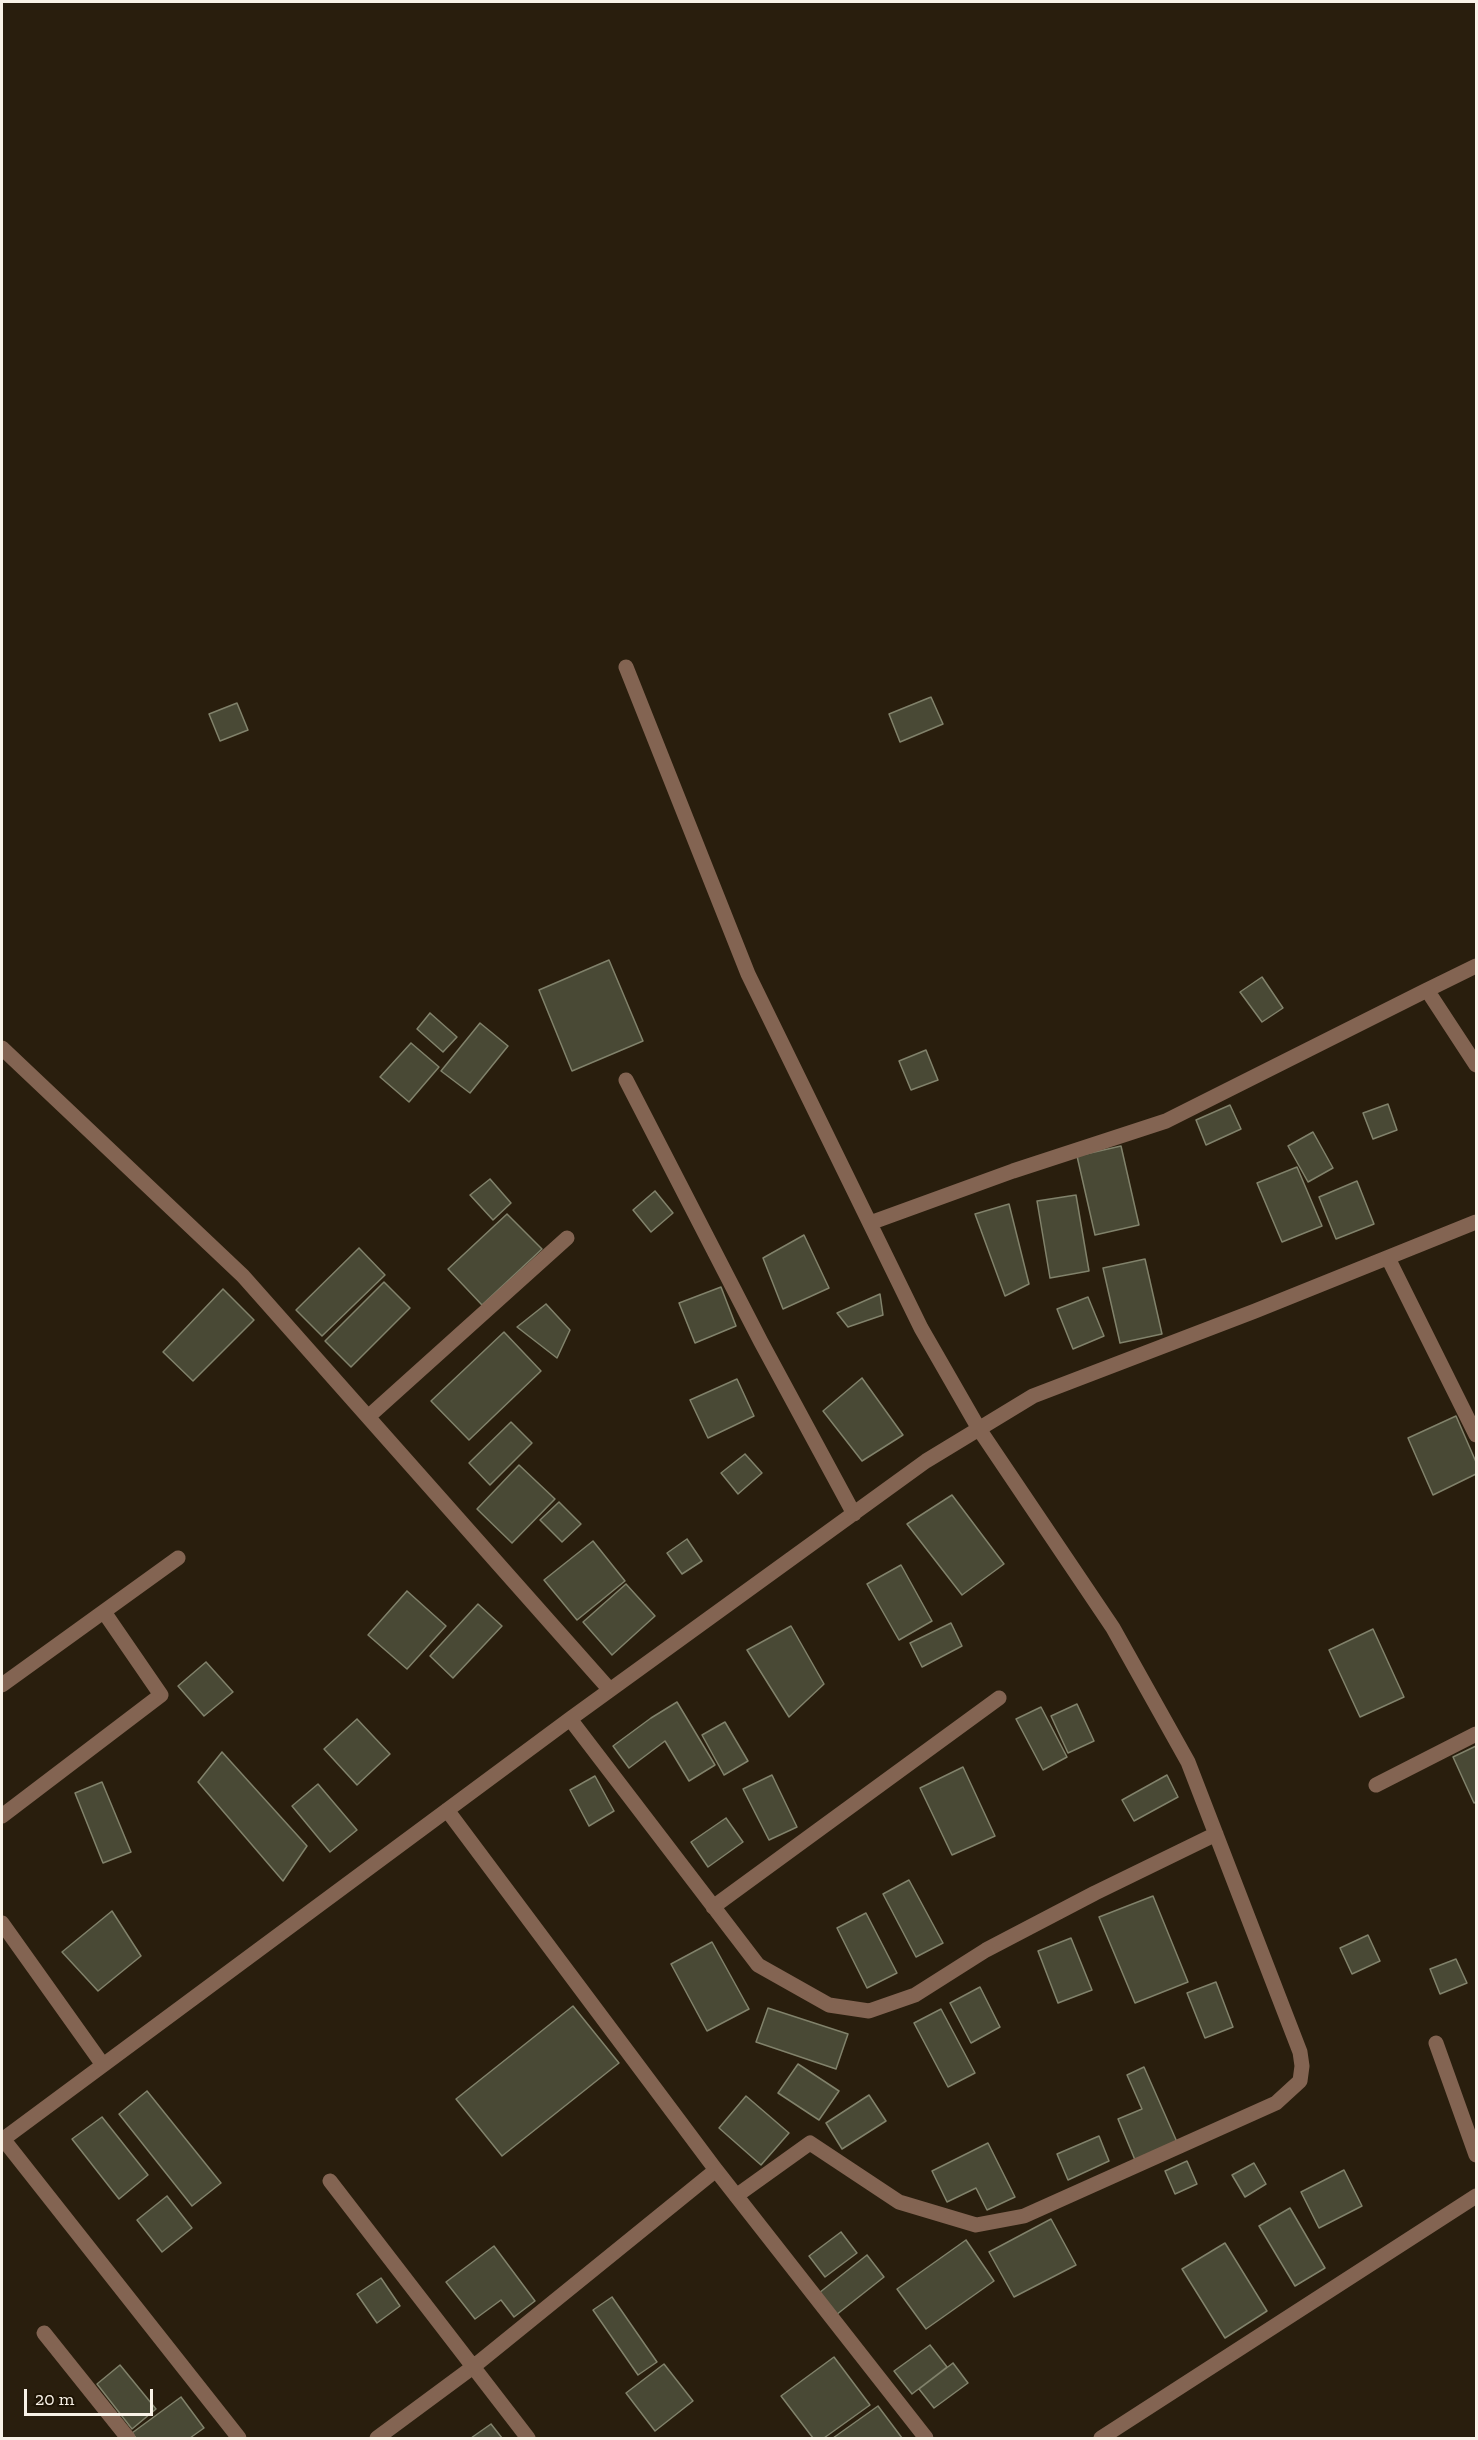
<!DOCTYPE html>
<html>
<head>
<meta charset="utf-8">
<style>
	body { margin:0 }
	#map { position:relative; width:1478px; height:2440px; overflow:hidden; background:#291e0d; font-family:"Zilla Slab",serif }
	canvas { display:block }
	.frame { position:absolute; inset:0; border:3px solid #f9f2e7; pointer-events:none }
	.scale { position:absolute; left:24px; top:2389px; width:129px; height:27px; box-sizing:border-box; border:3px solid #f9f2e7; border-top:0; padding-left:8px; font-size:18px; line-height:21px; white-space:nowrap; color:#f9f2e7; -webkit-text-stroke:4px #1f1505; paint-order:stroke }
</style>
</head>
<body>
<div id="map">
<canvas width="1478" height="2440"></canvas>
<div class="frame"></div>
<div class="scale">20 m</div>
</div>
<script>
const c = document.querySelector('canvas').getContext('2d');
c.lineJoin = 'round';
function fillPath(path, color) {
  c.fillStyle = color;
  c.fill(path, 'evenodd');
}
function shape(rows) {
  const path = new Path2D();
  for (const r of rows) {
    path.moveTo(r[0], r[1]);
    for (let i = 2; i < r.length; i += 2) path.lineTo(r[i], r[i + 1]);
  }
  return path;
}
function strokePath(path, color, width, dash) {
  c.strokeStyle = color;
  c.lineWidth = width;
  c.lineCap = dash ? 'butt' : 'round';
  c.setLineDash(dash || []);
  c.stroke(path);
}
const building = shape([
	[931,697,943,724,900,742,889,714,931,697],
	[237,703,248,730,220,741,209,714,237,703],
	[609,960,643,1041,572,1071,539,990,609,960],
	[1262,977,1283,1008,1262,1022,1240,992,1262,977],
	[430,1013,457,1037,443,1052,417,1029,430,1013],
	[480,1023,508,1046,470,1093,441,1071,480,1023],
	[411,1043,439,1067,409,1102,380,1077,411,1043],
	[926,1050,938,1080,911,1090,899,1061,926,1050],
	[1388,1104,1397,1130,1373,1139,1363,1113,1388,1104],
	[1230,1105,1241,1129,1206,1145,1196,1120,1230,1105],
	[1313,1132,1333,1168,1308,1182,1288,1146,1313,1132],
	[1121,1146,1139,1225,1095,1235,1077,1156,1121,1146],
	[1297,1167,1322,1226,1282,1242,1257,1183,1297,1167],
	[490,1179,511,1203,493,1220,470,1195,490,1179],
	[1357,1181,1374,1224,1336,1239,1319,1197,1357,1181],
	[655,1191,673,1213,651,1232,633,1210,655,1191],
	[1076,1195,1089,1271,1050,1278,1037,1201,1076,1195],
	[1009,1204,1029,1284,1005,1296,975,1214,1009,1204],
	[507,1214,542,1249,482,1305,448,1269,507,1214],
	[804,1235,829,1288,783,1309,763,1258,804,1235],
	[359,1248,385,1275,322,1336,296,1310,359,1248],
	[1145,1259,1162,1334,1120,1343,1103,1268,1145,1259],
	[384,1282,410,1308,351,1367,325,1341,384,1282],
	[721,1287,736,1326,695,1343,679,1303,721,1287],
	[223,1289,254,1320,193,1381,163,1352,223,1289],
	[880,1294,883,1315,848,1327,837,1313,880,1294],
	[1088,1297,1104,1336,1073,1349,1057,1309,1088,1297],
	[546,1304,570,1330,557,1358,517,1327,546,1304],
	[504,1332,541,1371,469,1440,431,1401,504,1332],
	[862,1378,903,1435,862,1461,823,1411,862,1378],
	[737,1379,754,1416,708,1438,690,1400,737,1379],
	[1456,1416,1476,1462,1476,1474,1433,1495,1408,1438,1456,1416],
	[511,1422,532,1443,490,1485,469,1463,511,1422],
	[745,1454,762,1473,738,1494,721,1473,745,1454],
	[519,1465,555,1499,512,1543,477,1509,519,1465],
	[952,1495,1004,1564,962,1595,907,1524,952,1495],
	[559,1502,581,1524,562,1542,540,1520,559,1502],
	[687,1539,702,1561,682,1574,667,1553,687,1539],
	[593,1541,625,1581,577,1620,544,1580,593,1541],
	[901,1565,932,1621,899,1640,867,1584,901,1565],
	[626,1584,655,1616,612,1655,583,1622,626,1584],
	[407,1591,446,1626,407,1669,368,1635,407,1591],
	[478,1604,502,1626,453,1678,430,1656,478,1604],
	[951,1623,962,1646,922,1667,910,1643,951,1623],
	[791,1626,824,1684,789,1717,747,1650,791,1626],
	[1373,1629,1404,1697,1360,1717,1329,1650,1373,1629],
	[206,1662,233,1692,204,1716,178,1686,206,1662],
	[677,1702,715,1765,689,1781,665,1741,629,1768,613,1746,651,1718,677,1702],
	[1077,1704,1094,1741,1068,1753,1051,1716,1077,1704],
	[1041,1707,1067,1757,1043,1770,1016,1719,1041,1707],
	[357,1719,390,1754,357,1785,324,1749,357,1719],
	[725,1722,748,1761,724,1775,702,1735,725,1722],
	[1476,1746,1476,1802,1474,1803,1453,1757,1476,1746],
	[222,1752,307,1846,283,1881,198,1782,222,1752],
	[963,1767,995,1836,952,1855,920,1788,963,1767],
	[772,1775,797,1827,769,1840,743,1789,772,1775],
	[1167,1775,1178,1797,1134,1821,1122,1800,1167,1775],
	[595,1776,614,1811,589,1826,570,1790,595,1776],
	[102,1782,131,1852,103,1863,75,1793,102,1782],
	[318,1784,357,1830,330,1852,292,1806,318,1784],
	[726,1818,743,1842,708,1867,691,1842,726,1818],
	[909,1880,943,1943,916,1957,883,1894,909,1880],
	[1153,1896,1188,1982,1135,2003,1099,1917,1153,1896],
	[112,1911,141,1956,98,1991,62,1952,112,1911],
	[866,1913,897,1973,867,1988,837,1928,866,1913],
	[1368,1935,1380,1961,1352,1974,1340,1948,1368,1935],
	[1071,1938,1092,1990,1058,2003,1038,1951,1071,1938],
	[712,1942,749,2009,707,2031,671,1964,712,1942],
	[1456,1959,1467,1983,1440,1994,1430,1969,1456,1959],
	[1216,1982,1233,2027,1205,2038,1187,1993,1216,1982],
	[980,1987,1000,2027,971,2043,950,2003,980,1987],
	[573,2006,619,2063,502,2156,456,2099,573,2006],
	[768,2008,848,2034,836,2069,756,2042,768,2008],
	[941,2009,975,2073,948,2087,914,2023,941,2009],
	[798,2064,839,2091,819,2120,778,2093,798,2064],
	[1144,2067,1177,2142,1135,2160,1118,2119,1142,2109,1127,2075,1144,2067],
	[147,2091,221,2183,192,2206,119,2114,147,2091],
	[869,2095,886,2121,842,2149,826,2123,869,2095],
	[746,2096,789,2133,761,2165,719,2128,746,2096],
	[102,2117,148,2175,119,2199,72,2139,102,2117],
	[1099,2136,1109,2161,1068,2180,1057,2154,1099,2136],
	[988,2143,1015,2197,987,2210,976,2188,947,2202,932,2171,988,2143],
	[1187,2161,1197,2184,1175,2194,1165,2171,1187,2161],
	[1254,2163,1266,2184,1245,2197,1232,2175,1254,2163],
	[1344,2170,1362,2206,1319,2228,1301,2192,1344,2170],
	[167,2196,192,2228,162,2252,137,2220,167,2196],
	[1290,2208,1325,2268,1295,2286,1259,2226,1290,2208],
	[1051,2219,1076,2265,1014,2297,989,2252,1051,2219],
	[841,2232,857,2253,825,2277,809,2256,841,2232],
	[966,2240,994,2281,926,2329,897,2289,966,2240],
	[1225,2243,1267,2311,1225,2338,1182,2269,1225,2243],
	[494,2246,535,2301,514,2317,501,2300,475,2319,446,2282,494,2246],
	[867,2255,884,2277,836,2315,819,2293,867,2255],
	[381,2278,400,2306,377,2323,357,2294,381,2278],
	[612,2297,657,2362,638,2375,593,2310,612,2297],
	[930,2345,947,2367,912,2394,894,2371,930,2345],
	[834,2357,870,2405,824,2438,813,2438,781,2396,834,2357],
	[953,2363,968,2383,934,2408,919,2389,953,2363],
	[664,2364,693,2401,655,2431,626,2393,664,2364],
	[120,2365,156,2409,132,2429,97,2384,120,2365],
	[181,2397,204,2428,190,2438,136,2438,132,2433,181,2397],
	[878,2406,902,2438,833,2438,878,2406],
	[491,2424,502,2438,471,2438,491,2424]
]);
const minor = shape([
	[626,667,748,974,921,1328,979,1429,1113,1628,1188,1762,1300,2052,1302,2066,1300,2081,1276,2103,1024,2216,976,2225,899,2202,810,2143,736,2196],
	[1427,990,1476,966],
	[2,1048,243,1276,610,1690],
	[626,1080,761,1342,854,1514],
	[870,1223,1013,1171,1166,1121,1427,990,1476,1065],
	[1388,1258,1476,1435],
	[368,1417,567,1238],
	[2,1685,178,1558],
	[570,1719,758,1965,829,2005,869,2011,915,1995,986,1950,1095,1893,1216,1834],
	[1376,1785,1476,1734],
	[447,1810,716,2170,926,2438],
	[2,1816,161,1695,104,1612],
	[713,1907,999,1698],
	[2,1923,103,2065],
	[1436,2043,1476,2155],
	[3,2139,239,2438],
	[2,2140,570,1719,926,1461,1033,1396,1255,1311,1476,1222],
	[330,2181,528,2438],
	[44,2333,128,2438],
	[377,2438,473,2367,716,2170],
	[1101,2438,1476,2196]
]);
fillPath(building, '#494935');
strokePath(building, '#81826b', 1.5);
strokePath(minor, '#836452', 15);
</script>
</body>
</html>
